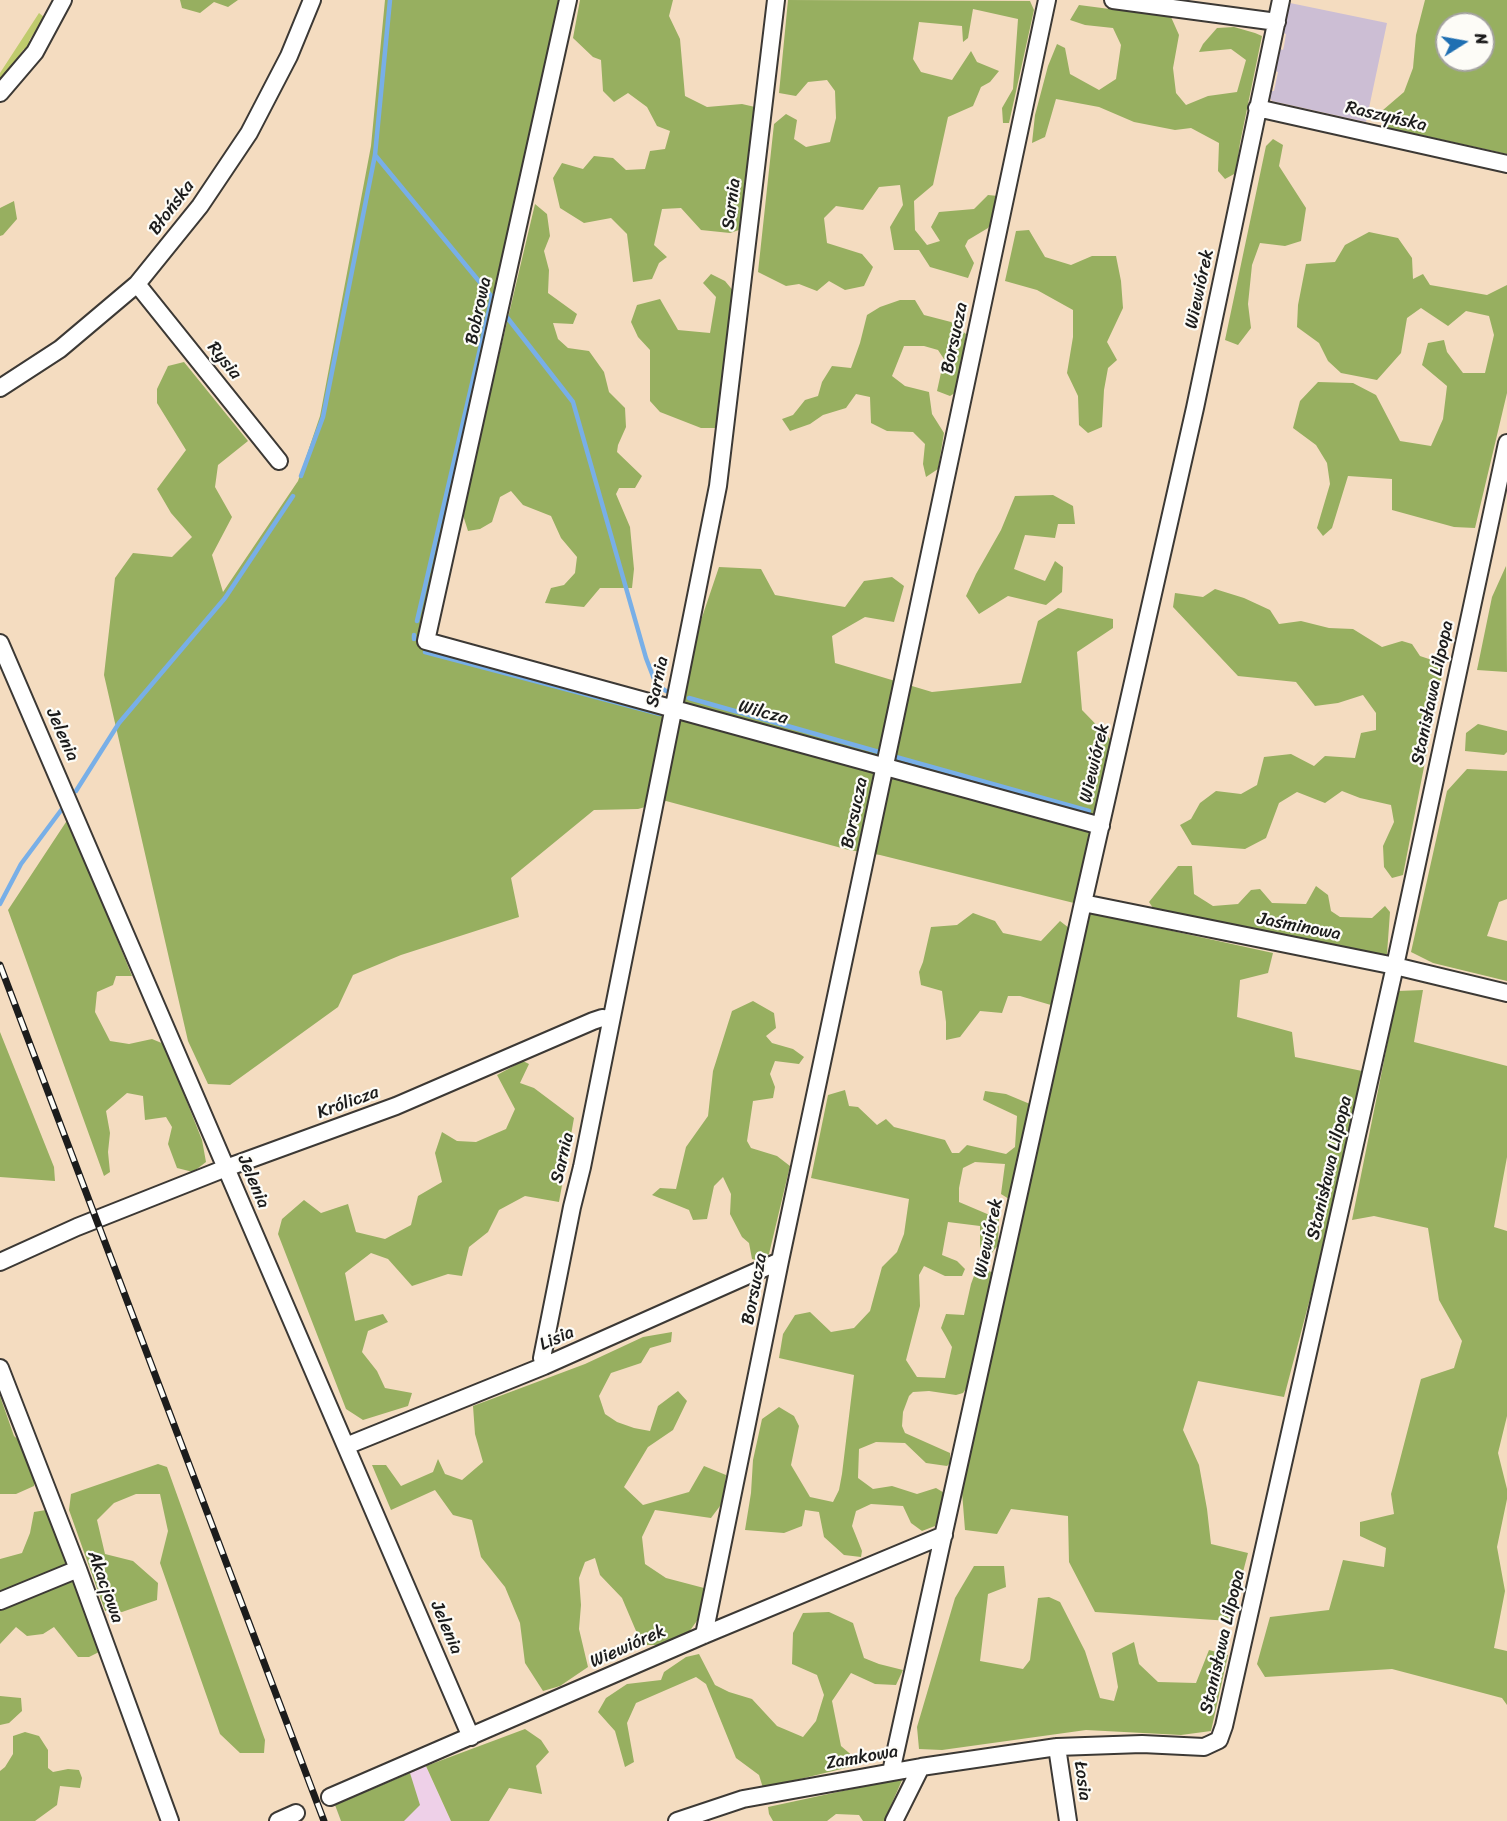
<!DOCTYPE html>
<html>
<head>
<meta charset="utf-8">
<style>
	body { margin:0 }
	#map { position:relative; width:1507px; height:1821px; overflow:hidden; background:#f4dcc0; font-family:Sriracha,sans-serif }
	canvas { display:block }
	.north { position:absolute; left:1435px; top:12px; width:60px; height:60px; box-sizing:border-box; background:#fdfcf7; border:2px solid #a3a29f; border-radius:50%; rotate:79deg; font-size:16px; font-weight:700; line-height:24px; text-align:center; color:#1c1c1c }
	.north::after { content:''; display:block; margin:auto; width:21px; height:27px; background:#1f6fb2; clip-path:polygon(50% 0,100% 100%,50% 72%,0 100%) }
</style>
</head>
<body>
<div id="map">
<canvas width="1507" height="1821"></canvas>
<div class="north">N</div>
</div>
<script>
const c = document.querySelector('canvas').getContext('2d');
c.lineJoin = 'round';
function fillPath(path, color) {
  c.fillStyle = color;
  c.fill(path, 'evenodd');
}
function shape(rows) {
  const path = new Path2D();
  for (const r of rows) {
    path.moveTo(r[0], r[1]);
    for (let i = 2; i < r.length; i += 2) path.lineTo(r[i], r[i + 1]);
  }
  return path;
}
function strokePath(path, color, width, dash) {
  c.strokeStyle = color;
  c.lineWidth = width;
  c.lineCap = dash ? 'butt' : 'round';
  c.setLineDash(dash || []);
  c.stroke(path);
}
function label(font, color, halo, rows, align = 'center') {
  c.font = font + ' Sriracha,sans-serif';
  c.lineWidth = 4.5;
  c.setLineDash([]);
  c.textBaseline = 'middle';
  c.strokeStyle = halo;
  c.fillStyle = color;
  for (const [text, x, y, turn = 0] of rows) {
    c.save();
    c.translate(x, y);
    c.rotate((+turn || 0) * Math.PI / 180);
    c.textAlign = isNaN(turn) ? turn : align;
    if (halo) c.strokeText(text, 0, 0);
    c.fillText(text, 0, 0);
    c.restore();
  }
}
const built = shape([
	[426,1766,451,1821,341,1821,335,1805]
]);
const industrial = shape([
	[1290,3,1387,23,1366,122,1272,101,1269,97,1271,91,1274,91,1278,72,1275,71,1280,49,1283,50,1284,46,1286,34,1283,33]
]);
const green = shape([
	[39,13,44,17,29,41,34,45,29,53,24,49,0,82,0,73]
]);
const forest = shape([
	[180,0,238,0,228,7,214,2,200,13,182,8],
	[385,0,559,0,500,298,423,637,678,713,695,638,719,567,761,569,775,595,845,607,864,581,892,577,904,586,894,622,865,617,832,636,835,663,932,692,1021,683,1038,621,1058,608,1113,619,1113,628,1077,652,1082,710,1113,742,1078,904,880,855,849,850,666,801,638,809,594,810,511,878,519,917,401,955,353,975,338,1007,230,1085,208,1084,188,1041,104,675,115,578,133,553,172,557,192,537,171,513,157,489,186,450,157,403,157,389,168,366,184,362,248,441,218,465,215,487,232,517,212,555,223,592,298,481,320,416,371,146],
	[580,0,673,0,669,16,680,39,685,96,707,107,742,104,755,107,745,228,730,233,701,230,681,208,662,209,654,245,667,257,659,263,652,279,633,282,627,234,611,218,584,223,560,208,553,178,562,163,583,169,594,156,613,158,626,170,645,169,650,151,665,149,670,131,657,126,647,107,628,93,614,102,603,91,601,60,593,57,573,38],
	[788,0,1030,1,1034,10,1009,123,1003,123,1002,108,1013,89,1018,19,973,9,968,38,963,42,962,26,919,22,913,59,921,72,952,80,971,51,977,62,999,71,990,82,981,87,973,106,948,117,933,185,914,201,915,230,927,245,940,241,931,227,939,212,974,209,988,195,998,196,998,211,988,228,968,240,965,246,974,263,968,278,930,267,919,250,894,250,890,227,903,205,900,185,879,187,863,210,836,206,824,218,827,243,862,254,873,267,864,286,845,290,829,281,817,291,799,284,786,286,758,272,774,124,786,114,797,120,794,139,806,147,830,142,836,118,835,91,827,80,808,82,796,96,779,93],
	[1425,0,1507,0,1507,154,1389,128,1381,120,1383,110,1404,92,1413,68,1416,35],
	[1447,24,1483,24,1483,60,1447,60],
	[1079,5,1171,17,1179,35,1173,68,1176,93,1186,105,1208,96,1237,92,1246,60,1231,49,1199,52,1203,44,1217,28,1234,27,1255,33,1262,36,1240,143,1236,173,1225,179,1218,171,1219,143,1191,128,1175,130,1134,122,1099,107,1056,99,1045,137,1032,143,1035,115,1048,66,1057,44,1065,48,1070,74,1099,90,1116,79,1121,45,1113,28,1085,25,1070,20],
	[1273,139,1283,145,1279,166,1306,208,1301,241,1285,246,1260,243,1252,265,1248,304,1251,328,1238,345,1225,340,1266,146],
	[14,201,17,219,3,235,0,236,0,208],
	[535,204,547,214,550,236,544,251,549,270,548,293,577,314,573,324,553,323,558,339,568,348,589,351,604,372,609,392,625,408,626,427,618,445,617,452,642,476,635,488,619,488,616,494,630,527,634,569,632,588,600,588,584,607,545,603,551,588,564,585,575,573,577,557,561,538,551,516,523,505,511,491,500,497,492,522,480,529,468,531,462,512],
	[1029,230,1045,257,1071,265,1092,256,1116,256,1121,281,1123,308,1107,342,1117,360,1108,368,1104,390,1102,427,1088,433,1079,425,1078,396,1067,373,1073,337,1073,310,1037,290,1005,281,1016,231],
	[1369,232,1398,238,1412,258,1413,279,1423,274,1430,285,1487,295,1507,285,1507,393,1475,528,1454,527,1392,510,1392,479,1348,476,1332,528,1323,536,1317,528,1330,484,1327,463,1316,445,1293,428,1300,401,1318,382,1353,383,1376,395,1400,441,1431,446,1443,419,1447,386,1422,365,1428,343,1444,340,1447,352,1463,373,1485,373,1494,335,1489,316,1466,311,1448,326,1421,308,1407,318,1401,353,1377,380,1341,373,1328,361,1319,343,1297,327,1298,305,1306,264,1335,262,1345,245],
	[711,274,725,281,735,293,717,428,701,428,660,412,650,401,650,350,638,337,631,322,637,305,660,299,678,330,710,333,716,297,703,283],
	[900,300,915,300,924,315,951,322,966,334,958,391,950,396,937,391,944,359,938,350,924,346,904,346,892,376,905,386,929,392,932,414,944,433,938,469,926,477,923,464,925,444,913,432,887,431,871,423,870,397,856,394,846,408,823,415,810,424,790,431,782,419,793,415,805,400,818,396,822,382,832,366,851,368,860,343,867,315,880,307],
	[1053,495,1073,506,1075,524,1058,524,1055,538,1025,535,1014,569,1045,581,1055,561,1063,567,1062,592,1046,605,1008,596,979,614,966,596,976,574,1001,530,1015,496],
	[1506,566,1507,672,1477,670,1492,597],
	[1215,589,1244,598,1270,610,1279,624,1301,621,1329,628,1353,629,1382,647,1402,641,1412,644,1420,656,1444,664,1403,875,1392,878,1384,867,1383,846,1394,822,1391,805,1360,798,1342,791,1325,803,1297,792,1279,803,1266,838,1245,849,1192,845,1180,825,1191,819,1200,803,1216,791,1241,794,1257,785,1264,757,1291,754,1314,766,1325,756,1355,758,1361,733,1376,730,1376,713,1363,695,1338,703,1315,706,1296,682,1238,676,1173,607,1175,593,1203,597],
	[1478,724,1507,731,1507,752,1504,755,1465,751,1466,733],
	[1467,769,1507,771,1507,899,1499,902,1487,936,1507,941,1507,981,1433,963,1411,952,1447,791],
	[68,819,132,976,116,976,113,985,97,992,95,1012,110,1041,129,1044,152,1039,164,1044,202,1140,206,1162,193,1172,177,1168,168,1144,172,1127,166,1117,145,1120,143,1096,127,1093,106,1111,110,1133,108,1152,110,1172,104,1176,8,910],
	[1178,866,1192,866,1194,894,1213,906,1238,904,1251,890,1260,889,1272,903,1306,904,1316,886,1328,895,1331,911,1340,917,1372,918,1385,906,1390,912,1387,954,1376,955,1153,908,1149,902],
	[973,913,995,921,1003,933,1041,941,1060,921,1069,928,1051,1005,1020,996,1008,996,1002,1013,980,1011,960,1037,946,1040,946,1022,942,991,921,985,919,972,923,962,931,927,957,925],
	[1090,913,1273,953,1268,973,1240,980,1237,1017,1292,1032,1295,1057,1362,1071,1313,1287,1284,1397,1198,1381,1183,1430,1199,1465,1207,1509,1211,1544,1248,1553,1230,1621,1095,1612,1069,1562,1068,1516,1011,1509,997,1534,965,1530,962,1492],
	[1423,990,1414,1042,1507,1066,1507,1157,1494,1227,1507,1231,1507,1416,1498,1453,1507,1489,1507,1499,1497,1547,1505,1591,1494,1648,1507,1651,1507,1705,1502,1698,1392,1669,1265,1677,1257,1664,1270,1617,1329,1610,1343,1560,1384,1567,1386,1548,1360,1536,1360,1522,1394,1514,1391,1494,1421,1379,1454,1368,1462,1341,1439,1300,1428,1228,1374,1216,1352,1220,1398,991],
	[753,1001,774,1013,776,1028,766,1036,772,1043,793,1049,804,1057,799,1064,775,1061,770,1074,775,1087,773,1098,753,1101,747,1141,751,1148,777,1156,790,1166,769,1254,763,1262,752,1259,749,1243,742,1237,730,1214,731,1194,723,1177,714,1186,707,1219,693,1220,689,1210,652,1195,660,1188,676,1189,686,1147,708,1116,713,1071,732,1011],
	[0,1032,54,1167,55,1181,0,1177],
	[523,1061,529,1064,520,1083,534,1088,574,1118,559,1202,525,1196,499,1210,488,1232,469,1247,462,1276,448,1274,412,1286,388,1259,371,1253,345,1273,355,1321,383,1314,388,1322,368,1331,362,1352,377,1371,385,1388,412,1393,408,1406,363,1420,346,1409,278,1234,282,1219,304,1200,321,1213,348,1204,356,1232,385,1239,411,1225,418,1196,442,1182,435,1153,442,1132,457,1141,476,1142,506,1129,515,1109,497,1075],
	[845,1090,849,1106,858,1107,877,1125,886,1119,894,1127,945,1140,952,1153,959,1153,967,1145,1006,1154,1015,1147,1017,1116,983,1100,985,1091,1006,1094,1030,1104,1013,1190,1009,1199,1001,1194,1005,1164,975,1162,963,1168,959,1188,959,1202,999,1219,998,1245,991,1254,980,1247,980,1226,948,1222,942,1255,957,1261,965,1269,962,1276,945,1276,924,1266,919,1275,920,1306,906,1360,917,1377,945,1378,952,1347,941,1328,946,1314,964,1315,971,1284,978,1265,995,1274,970,1383,963,1393,956,1395,929,1391,913,1392,909,1396,903,1412,902,1426,905,1433,950,1453,950,1463,947,1466,926,1463,905,1443,876,1442,859,1449,858,1478,873,1489,892,1486,917,1494,936,1488,946,1494,935,1526,922,1531,911,1523,903,1506,871,1504,856,1511,852,1526,862,1551,861,1557,844,1555,824,1537,819,1512,805,1510,802,1526,784,1533,745,1530,751,1493,753,1460,762,1419,779,1407,794,1416,799,1426,791,1465,810,1497,833,1502,839,1490,842,1474,854,1375,779,1358,783,1334,795,1315,810,1312,831,1332,854,1328,870,1311,882,1267,897,1252,904,1234,909,1199,811,1178,828,1095],
	[672,1332,671,1342,650,1348,641,1363,611,1373,599,1396,605,1414,617,1422,634,1428,650,1431,658,1406,678,1391,687,1401,673,1430,648,1447,624,1487,643,1505,689,1492,704,1466,726,1475,723,1502,711,1518,655,1510,642,1537,645,1564,666,1578,704,1588,701,1615,689,1632,659,1645,642,1645,622,1598,600,1575,595,1558,585,1562,579,1578,581,1605,579,1629,588,1667,560,1686,543,1691,525,1663,520,1623,505,1587,481,1557,472,1520,453,1515,435,1490,391,1510,372,1465,386,1465,401,1486,433,1472,438,1459,445,1474,462,1480,483,1462,475,1434,473,1406,585,1364,643,1337],
	[0,1396,14,1436,21,1442,35,1474,34,1486,16,1494,0,1494],
	[158,1464,167,1467,265,1740,264,1753,240,1753,220,1734,160,1563,168,1531,160,1494,136,1494,114,1503,97,1520,105,1554,133,1561,158,1583,157,1600,122,1612,105,1611,69,1510,71,1494],
	[46,1510,55,1529,99,1652,89,1657,78,1657,54,1627,43,1634,27,1636,16,1627,0,1644,0,1559,22,1553,30,1533,34,1512],
	[974,1566,1004,1566,1006,1587,988,1594,980,1661,1023,1669,1030,1660,1038,1598,1049,1597,1060,1602,1085,1651,1100,1698,1114,1701,1118,1687,1112,1653,1134,1642,1139,1664,1158,1682,1196,1683,1209,1650,1228,1655,1211,1731,1181,1735,1086,1730,942,1750,919,1749,917,1727,955,1598],
	[829,1612,853,1623,864,1658,879,1664,903,1670,896,1685,875,1684,851,1673,832,1701,841,1746,862,1764,763,1788,759,1775,736,1758,706,1684,696,1677,636,1703,627,1723,634,1762,625,1767,615,1731,598,1712,606,1698,627,1684,661,1680,664,1672,686,1657,699,1654,715,1685,729,1692,752,1699,777,1726,803,1737,816,1721,824,1695,817,1675,792,1664,793,1633,803,1613],
	[0,1696,21,1698,22,1711,9,1723,0,1725],
	[525,1729,541,1740,549,1752,536,1766,542,1794,509,1788,489,1821,451,1821,426,1766],
	[25,1732,39,1736,48,1750,48,1768,53,1772,68,1769,79,1770,82,1778,80,1788,60,1786,57,1805,35,1821,0,1821,0,1771,5,1767,13,1754,13,1736],
	[410,1773,420,1805,404,1821,341,1821,335,1805],
	[903,1778,884,1821,863,1821,859,1815,836,1814,827,1821,773,1821,769,1814,768,1807]
]);
const stream = shape([
	[375,155,492,297,417,621],
	[506,316,573,402,646,658,656,684,666,691],
	[301,476,323,417,375,155,390,0],
	[414,639,414,635],
	[425,652,660,714],
	[689,698,879,752],
	[896,757,1089,811],
	[76,791,119,723,225,598,293,496],
	[0,904,21,864,62,809]
]);
const minor = shape([
	[568,0,426,641,1101,826],
	[1113,0,1277,22],
	[0,93,35,52,63,0],
	[1257,108,1507,164],
	[137,284,279,461],
	[0,388,60,349,137,284,200,206,249,133,289,56,312,0],
	[0,643,471,1737],
	[1083,903,1395,966,1507,993],
	[0,1262,77,1227,226,1168,396,1106,593,1021,602,1018,610,1019],
	[544,1366,542,1358,572,1207,582,1167,718,486,776,0],
	[0,1368,78,1569,170,1821],
	[346,1446,544,1366,780,1261],
	[0,1601,78,1569],
	[704,1635,780,1261,1047,0],
	[1057,1747,1068,1821],
	[891,1772,1083,903,1195,408,1281,0],
	[330,1797,704,1635,944,1535],
	[278,1821,296,1813],
	[677,1821,743,1799,921,1767,1057,1747,1142,1744,1204,1747,1219,1740,1224,1726,1395,966,1507,443],
	[894,1821,921,1767]
]);
const rail = shape([
	[0,965,324,1821]
]);
const streetNames = [
	["Raszyńska",1386,117,13],
	["Sarnia",732,204,-83],
	["Błońska",172,208,-53],
	["Wiewiórek",1200,289,-78],
	["Bobrowa",479,311,-78],
	["Borsucza",955,338,-78],
	["Rysia",224,361,51],
	["Sarnia",658,682,-78],
	["Stanisława Lilpopa",1433,693,-78],
	["Wilcza",763,713,15],
	["Jelenia",62,735,66],
	["Wiewiórek",1095,763,-77],
	["Borsucza",855,813,-78],
	["Jaśminowa",1299,927,11],
	["Królicza",348,1103,-20],
	["Sarnia",563,1158,-77],
	["Stanisława Lilpopa",1330,1168,-77],
	["Jelenia",253,1182,67],
	["Wiewiórek",989,1238,-78],
	["Borsucza",755,1289,-79],
	["Lisia",557,1339,-24],
	["Akacjowa",105,1587,70],
	["Jelenia",446,1628,67],
	["Stanisława Lilpopa",1223,1642,-77],
	["Wiewiórek",628,1647,-24],
	["Zamkowa",862,1758,-10],
	["Łosia",1082,1781,82]
];
fillPath(built, '#eed0e8');
fillPath(industrial, '#ccbed4');
fillPath(green, '#bfcb6d');
fillPath(forest, '#97af60');
strokePath(stream, '#78afe7', 4.5);
strokePath(minor, '#3c3935', 20);
strokePath(minor, '#fff', 16);
strokePath(rail, '#1c1c1c', 7);
strokePath(rail, '#fdfcf7', 4.5, [14]);
label('18px', '#1c1c1c', '#fdfcf7', streetNames);
</script>
</body>
</html>
